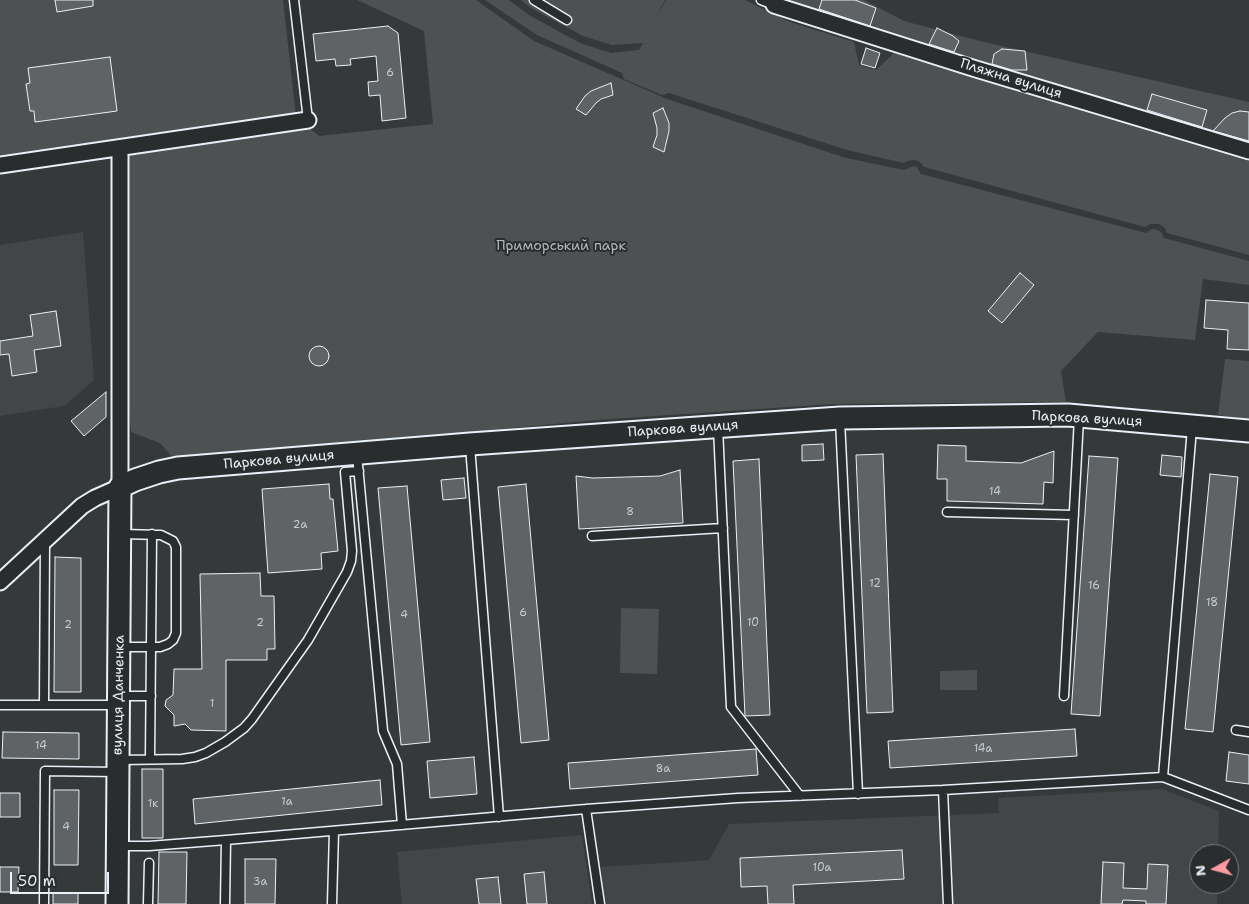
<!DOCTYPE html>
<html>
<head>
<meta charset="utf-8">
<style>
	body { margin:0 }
	#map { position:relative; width:1249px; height:904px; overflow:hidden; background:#35393a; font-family:"Shantell Sans",sans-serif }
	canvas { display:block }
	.north { position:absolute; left:1189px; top:844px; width:50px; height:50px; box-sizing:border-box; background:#2a2d2e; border:1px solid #767b7f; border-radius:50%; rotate:263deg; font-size:14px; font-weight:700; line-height:20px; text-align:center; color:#e8f1f8 }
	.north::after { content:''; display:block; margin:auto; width:18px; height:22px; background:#ff9aa2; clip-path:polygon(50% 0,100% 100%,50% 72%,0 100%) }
	.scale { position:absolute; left:10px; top:872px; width:99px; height:22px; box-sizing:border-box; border:2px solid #e8f1f8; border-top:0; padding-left:6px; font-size:15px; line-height:18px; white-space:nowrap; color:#e8f1f8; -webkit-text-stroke:4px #2a2d2e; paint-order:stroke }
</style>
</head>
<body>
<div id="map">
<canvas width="1249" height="904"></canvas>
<div class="north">N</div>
<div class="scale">50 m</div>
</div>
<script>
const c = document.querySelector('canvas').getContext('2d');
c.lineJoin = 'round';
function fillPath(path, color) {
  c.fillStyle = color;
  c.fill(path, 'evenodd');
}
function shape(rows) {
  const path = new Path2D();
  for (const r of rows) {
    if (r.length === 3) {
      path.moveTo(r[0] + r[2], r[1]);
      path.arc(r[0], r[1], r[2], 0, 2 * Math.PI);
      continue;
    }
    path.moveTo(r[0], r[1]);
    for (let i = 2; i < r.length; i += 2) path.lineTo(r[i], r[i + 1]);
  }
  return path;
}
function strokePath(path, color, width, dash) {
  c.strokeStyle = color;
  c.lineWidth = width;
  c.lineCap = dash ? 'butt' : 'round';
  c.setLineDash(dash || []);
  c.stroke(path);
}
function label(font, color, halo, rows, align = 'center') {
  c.font = font + ' "Shantell Sans",sans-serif';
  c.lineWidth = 4;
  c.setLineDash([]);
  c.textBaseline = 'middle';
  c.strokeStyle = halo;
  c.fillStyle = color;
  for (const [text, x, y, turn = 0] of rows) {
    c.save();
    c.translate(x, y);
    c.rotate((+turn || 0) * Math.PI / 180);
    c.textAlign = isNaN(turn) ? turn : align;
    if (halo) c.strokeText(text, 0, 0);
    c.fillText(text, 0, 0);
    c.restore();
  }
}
const built = shape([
	[83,232,94,380,64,406,0,416,0,245],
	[1162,789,1219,811,1218,854,1199,854,1199,884,1218,884,1217,904,605,904,601,867,709,860,729,824,999,813,998,798],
	[582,835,592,904,402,904,397,852]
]);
const green = shape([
	[0,0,283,0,296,117,0,158],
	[357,0,476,0,534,41,667,99,846,158,904,170,914,166,917,167,921,174,1146,233,1152,229,1158,230,1161,232,1164,238,1249,261,1249,285,1203,279,1195,340,1098,332,1061,371,1066,402,832,404,596,420,175,460,160,443,131,432,127,391,124,151,306,125,319,136,433,124,424,31],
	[485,0,509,0,529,15,580,43,611,53,639,50,643,43,612,45,583,36,531,8,521,0,665,0,655,20,666,0,745,0,790,22,854,42,859,65,876,70,894,53,1249,161,1249,255,1167,233,1165,228,1159,224,1150,224,1145,227,924,167,920,162,915,160,907,161,904,163,847,150,669,93,662,95,624,79,622,73,537,35],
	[775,0,864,0,904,21,980,41,1249,102,1249,147],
	[1225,359,1249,361,1249,419,1218,415],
	[621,608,659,609,657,674,620,673],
	[977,670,977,690,940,690,940,671]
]);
const building = shape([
	[55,0,93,0,93,6,57,12,55,0],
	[822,0,855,0,876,8,870,26,819,9,822,0],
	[388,26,398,33,406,118,382,121,380,95,369,96,368,82,378,81,376,56,350,59,351,65,336,66,335,59,316,61,313,34,388,26],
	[937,28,953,36,959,41,954,52,929,44,937,28],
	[866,48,880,53,875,68,861,64,866,48],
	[1002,49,1025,51,1027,70,1012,70,992,64,994,54,1002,49],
	[110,57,117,111,35,122,34,111,30,111,26,84,30,83,28,68,110,57],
	[611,83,613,95,601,99,596,103,586,115,576,109,585,96,591,91,611,83],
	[1152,94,1207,110,1202,127,1147,110,1152,94],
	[663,108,669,123,669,131,664,152,653,147,657,135,657,128,653,113,663,108],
	[1240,111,1249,112,1249,141,1213,131,1225,118,1232,113,1240,111],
	[1020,273,1034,285,1002,323,988,311,1020,273],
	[1206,300,1249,303,1249,350,1227,349,1228,330,1204,328,1206,300],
	[56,311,61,346,34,350,37,372,12,376,9,354,0,355,0,341,33,336,30,315,56,311],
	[319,356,10],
	[106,392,106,417,84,436,71,421,106,392],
	[823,444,824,460,802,461,802,445,823,444],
	[938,445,966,446,966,461,1021,463,1054,451,1053,483,1044,482,1043,504,947,501,947,479,937,479,938,445],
	[883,454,893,712,867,713,856,455,883,454],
	[1162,455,1182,457,1181,477,1160,475,1162,455],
	[1089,456,1118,458,1100,716,1071,714,1089,456],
	[759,459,770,715,745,716,733,461,759,459],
	[680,470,683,523,579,529,576,476,593,478,660,476,680,470],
	[1210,474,1238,477,1213,732,1185,729,1210,474],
	[464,478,466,498,443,500,441,480,464,478],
	[329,484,330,499,333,499,338,551,321,553,322,569,268,573,262,489,329,484],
	[526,484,549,740,521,743,498,487,526,484],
	[407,486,430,742,401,745,378,488,407,486],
	[55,557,81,558,81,692,54,692,55,557],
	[260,573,261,596,274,596,275,649,267,649,267,660,226,660,226,731,191,730,185,724,174,726,174,715,165,706,166,700,173,695,174,669,202,669,200,574,260,573],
	[1075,729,1077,756,890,768,888,741,1075,729],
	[3,732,79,733,79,759,2,758,3,732],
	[756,749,758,775,570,789,568,763,756,749],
	[1229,752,1249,755,1249,784,1226,781,1229,752],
	[474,757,477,794,430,798,427,761,474,757],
	[142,769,163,769,163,838,142,838,142,769],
	[380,780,382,805,195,824,193,799,380,780],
	[54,790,79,790,78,865,54,865,54,790],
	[0,793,20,793,20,817,0,817,0,793],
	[902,850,904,879,793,885,794,904,768,904,767,886,741,887,740,858,902,850],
	[159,852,187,852,186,904,158,904,159,852],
	[245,859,276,859,275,904,245,904,245,859],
	[1103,862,1124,863,1123,888,1147,889,1148,864,1168,865,1166,904,1146,904,1146,901,1123,900,1122,904,1101,904,1103,862],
	[0,867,19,867,18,892,0,892,0,867],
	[544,872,547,904,527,904,524,874,544,872],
	[498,877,501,904,479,904,476,879,498,877],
	[53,893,78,893,78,904,53,904,53,893]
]);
const lane = shape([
	[294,0,308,120],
	[534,0,567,20],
	[761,0,774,5],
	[840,420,858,794],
	[718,428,731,707,800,796],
	[470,446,499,817],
	[357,455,383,731,397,764,402,825],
	[947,512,1074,515],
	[592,536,723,528],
	[120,647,160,647,168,644,173,640,176,633,176,547,173,541,161,535,122,534],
	[120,696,151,696],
	[1064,696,1079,418],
	[0,705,118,705],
	[44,705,45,542],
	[1236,730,1249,732],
	[150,759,152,534],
	[120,760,182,759,195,757,206,753,225,742,244,728,252,719,308,640,347,572,351,561,352,551,345,472,359,471],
	[1163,777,1192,428],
	[943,790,948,904],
	[586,809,600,904],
	[120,846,149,846,226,840,586,809,738,798,943,790,1163,777,1249,810],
	[44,904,45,771,118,772],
	[148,904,149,863],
	[225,904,226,840],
	[332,904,334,831]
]);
const street = shape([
	[774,5,976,69,1249,151],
	[0,165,308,120],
	[0,582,82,506,95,498,120,487,120,148]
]);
const secondary = shape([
	[117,904,120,487,135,480,159,472,178,468,470,444,840,418,1068,415,1249,431]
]);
const numberNames = [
	["6",390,73],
	["14",995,492],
	["8",630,512],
	["2а",300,525],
	["12",875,584],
	["16",1094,586],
	["18",1212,603],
	["6",523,613],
	["4",404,615],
	["2",260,623],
	["10",753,623],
	["2",68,625],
	["1",212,704],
	["14",41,746],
	["14а",983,749],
	["8а",663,769],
	["1а",287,802],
	["1к",153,804],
	["4",66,827],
	["10а",822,868],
	["3а",260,882]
];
const streetNames = [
	["Пляжна вулиця",1011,79,17],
	["Паркова вулиця",1087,419,3],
	["Паркова вулиця",683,429,-4],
	["Паркова вулиця",279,460,-5],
	["вулиця Данченка",119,695,-89]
];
const parkNames = [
	["Приморський парк",561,246]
];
fillPath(built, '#424647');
fillPath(green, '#4d5152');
fillPath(building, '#5f6365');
strokePath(building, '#e8f1f8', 1);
strokePath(lane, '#e8f1f8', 11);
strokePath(street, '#e8f1f8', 19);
strokePath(secondary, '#e8f1f8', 25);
strokePath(lane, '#2a2d2e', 8);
strokePath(street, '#2a2d2e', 15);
strokePath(secondary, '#2a2d2e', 21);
label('11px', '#c6ced3', null, numberNames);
label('14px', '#e8f1f8', '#2a2d2e', streetNames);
label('14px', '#b2b9be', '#2a2d2e', parkNames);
</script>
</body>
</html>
